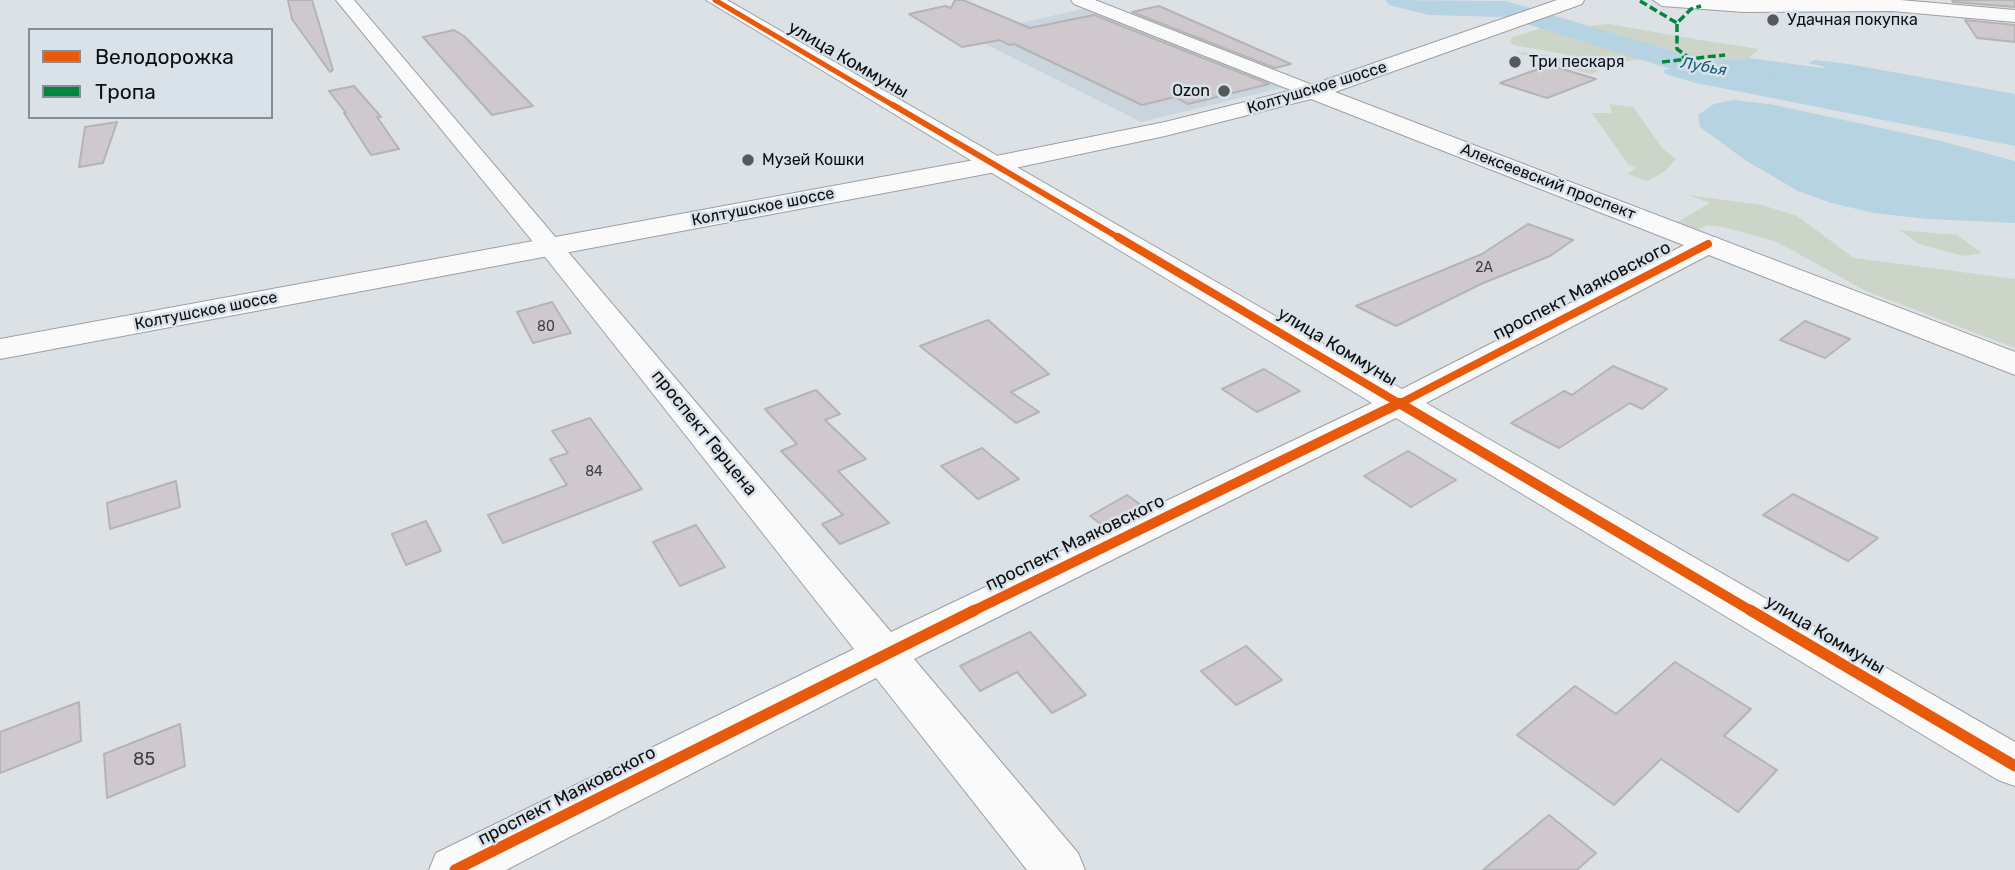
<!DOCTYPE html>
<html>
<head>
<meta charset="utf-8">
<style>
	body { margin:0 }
	#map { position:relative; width:2015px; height:870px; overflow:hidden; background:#dce1e6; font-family:Rubik,sans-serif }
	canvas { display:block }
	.legend { position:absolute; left:28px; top:28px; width:245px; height:91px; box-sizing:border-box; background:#d9e1e9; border:2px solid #878d93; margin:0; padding:9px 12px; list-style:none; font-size:21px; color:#0d0f12 }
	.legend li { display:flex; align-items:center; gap:14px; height:35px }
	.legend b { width:35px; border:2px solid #878d93 }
</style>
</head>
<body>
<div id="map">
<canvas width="2015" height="870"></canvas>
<ul class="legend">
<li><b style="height:9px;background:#e8590c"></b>Велодорожка</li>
<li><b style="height:9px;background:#00873e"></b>Тропа</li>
</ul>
</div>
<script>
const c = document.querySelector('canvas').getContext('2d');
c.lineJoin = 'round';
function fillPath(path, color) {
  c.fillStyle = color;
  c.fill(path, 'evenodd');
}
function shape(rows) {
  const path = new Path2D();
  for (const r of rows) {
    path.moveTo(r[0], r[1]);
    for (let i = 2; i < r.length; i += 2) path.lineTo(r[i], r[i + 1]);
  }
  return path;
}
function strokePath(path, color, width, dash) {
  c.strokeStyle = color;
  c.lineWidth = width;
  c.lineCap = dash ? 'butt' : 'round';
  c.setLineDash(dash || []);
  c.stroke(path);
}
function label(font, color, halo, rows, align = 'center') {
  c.font = font + ' Rubik,sans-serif';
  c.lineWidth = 5;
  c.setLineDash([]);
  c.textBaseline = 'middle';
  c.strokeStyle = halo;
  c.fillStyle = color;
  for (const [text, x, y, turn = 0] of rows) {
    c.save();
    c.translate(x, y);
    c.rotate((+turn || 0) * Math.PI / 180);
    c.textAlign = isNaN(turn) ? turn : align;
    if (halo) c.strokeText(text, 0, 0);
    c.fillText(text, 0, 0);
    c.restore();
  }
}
const built = shape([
	[1091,7,1285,87,1141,122,967,35]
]);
const green = shape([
	[1609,24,1700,40,1759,49,1749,58,1707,61,1581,27],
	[1541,28,1551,28,1651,58,1612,63,1513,45,1510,41,1513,37],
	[1515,52,1536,53,1583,63,1599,71,1590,74],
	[1609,104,1633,107,1663,149,1676,159,1665,171,1648,181,1627,174,1636,168,1628,164,1592,113,1612,113],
	[1688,195,1762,205,1797,216,1854,258,2015,279,2015,348,1866,291,1777,242,1727,228,1708,225,1692,232,1672,225,1710,203],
	[1899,230,1957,235,1982,253,1964,256,1919,244]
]);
const water = shape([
	[1749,58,1822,68,1826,67,1808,63,1815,60,1848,64,2015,94,2015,146,1696,83,1665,74,1664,70,1707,61],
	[1733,100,1770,104,1941,141,2015,161,2015,223,1928,219,1874,213,1831,203,1798,191,1745,160,1700,127,1698,115,1714,104]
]);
const river = shape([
	[1385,0,1506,1,1692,57,1770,70,1774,76,1770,82,1759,85,1687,74,1504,17,1429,15,1389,5,1385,0]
]);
const building = shape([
	[288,0,312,0,333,70,330,72,292,19,288,0],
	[955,0,963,0,1030,28,1094,15,1269,84,1188,104,1175,97,1142,105,1014,44,1009,45,1000,40,962,47,909,14,945,6,951,8,955,0],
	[1952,0,2015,0,2015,7,1953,2,1952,0],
	[1159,6,1291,64,1275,68,1132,12,1159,6],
	[1965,20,2015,25,2015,42,1977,38,1965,20],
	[454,30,464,36,533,106,492,115,423,37,454,30],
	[1549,65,1596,79,1547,98,1500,83,1549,65],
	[354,86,381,117,377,117,399,149,371,155,344,113,346,113,329,91,354,86],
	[117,122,103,163,79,167,85,127,117,122],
	[1528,224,1573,240,1550,256,1481,284,1396,326,1356,306,1482,254,1528,224],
	[552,302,571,333,533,343,517,312,552,302],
	[988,320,1049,374,1011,392,1039,412,1016,423,920,346,988,320],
	[1805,321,1850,339,1825,358,1780,340,1805,321],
	[1613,366,1667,389,1642,409,1630,403,1559,448,1511,423,1564,391,1572,395,1613,366],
	[1264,369,1300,391,1257,412,1222,389,1264,369],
	[816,390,840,414,825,420,866,459,838,471,889,523,840,544,822,524,843,515,781,451,797,444,765,409,816,390],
	[590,418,642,489,503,543,488,515,567,485,550,459,568,453,552,431,590,418],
	[982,448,1019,479,978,499,941,466,982,448],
	[1408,451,1456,480,1411,507,1364,476,1408,451],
	[176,481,180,507,110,529,107,503,176,481],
	[1793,494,1878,538,1848,561,1763,515,1793,494],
	[1127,495,1145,508,1105,527,1090,516,1127,495],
	[426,521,441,551,406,565,392,534,426,521],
	[696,525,725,567,680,586,653,542,696,525],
	[1030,632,1086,695,1052,713,1017,672,980,691,960,666,1030,632],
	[1246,646,1282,680,1236,705,1201,671,1246,646],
	[1675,662,1751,709,1724,736,1777,770,1738,812,1661,759,1614,805,1517,735,1575,686,1616,714,1675,662],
	[79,702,81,741,0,773,0,732,79,702],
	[180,724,185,766,107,798,104,754,180,724],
	[1549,815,1596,853,1577,870,1483,870,1549,815]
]);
const street = shape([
	[336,0,354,0,891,632,1372,403,706,0,727,0,1402,389,1698,238,1708,236,1718,238,1722,244,1718,250,1426,403,2015,742,2015,786,1998,780,1396,418,914,659,1078,853,1085,870,1027,870,876,678,506,870,429,870,436,853,854,649,542,253,336,0],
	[1071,0,1095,0,1320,88,1323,92,1320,96,1306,96,1074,4,1071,0]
]);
const secondary = shape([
	[1557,0,1584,0,1582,4,1335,92,2015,352,2015,375,1311,99,1165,136,996,172,0,359,0,339,996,156,1165,122,1305,87,1557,0],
	[1653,0,1900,0,2015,10,2015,22,1892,11,1744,12,1662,6,1653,0]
]);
const quiet = shape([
	[1640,1,1677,23],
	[1682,58,1687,56,1677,49,1677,23,1691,9,1701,6],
	[1662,62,1725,55]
]);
const cyclewayFar4 = shape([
	[715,0,896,107]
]);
const cyclewayFar3 = shape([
	[893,105,1121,239]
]);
const cyclewayFar2 = shape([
	[1118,237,1402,405],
	[1397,405,1708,244]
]);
const cyclewayFar1 = shape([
	[1399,403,1753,612],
	[971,612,1400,403]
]);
const cycleway = shape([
	[1750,610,2015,766],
	[455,870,975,610]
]);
const markers = [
	[1773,20,7,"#55585c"],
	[1515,62,7,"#55585c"],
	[1224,91,7,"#55585c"],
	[748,160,7,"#55585c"]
];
const numberNames = [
	["2А",1484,268],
	["80",546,327],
	["84",594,472]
];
const farPoinames = [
	["Удачная покупка",1787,20],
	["Три пескаря",1529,62],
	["Ozon",1210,91,"right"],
	["Музей Кошки",762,160]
];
const farWaternames = [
	["Лубья",1704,67,10]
];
const farStreetnames = [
	["Колтушское шоссе",1317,88,-17],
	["Алексеевский проспект",1548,182,21],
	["Колтушское шоссе",763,207,-11],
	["Колтушское шоссе",206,311,-11]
];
const streetNames = [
	["улица Коммуны",848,60,30],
	["проспект Маяковского",1582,291,-27],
	["улица Коммуны",1337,347,31],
	["проспект Герцена",704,433,51],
	["проспект Маяковского",1075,543,-26],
	["улица Коммуны",1825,635,31],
	["проспект Маяковского",567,796,-27]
];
const nearNumbernames = [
	["85",144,760]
];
fillPath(built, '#cad4dd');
fillPath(green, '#ccd5c8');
fillPath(water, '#b6d3e1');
fillPath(river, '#b6d3e1');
fillPath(building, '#cfc9ce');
strokePath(building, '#b4b4b7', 2);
strokePath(street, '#9c9fa3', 2);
strokePath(secondary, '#9c9fa3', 2);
fillPath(street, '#fafafb');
fillPath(secondary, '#fafafb');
strokePath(quiet, '#00873e', 3.5, [8, 3.5]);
strokePath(cyclewayFar4, '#e8590c', 5);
strokePath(cyclewayFar3, '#e8590c', 6);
strokePath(cyclewayFar2, '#e8590c', 8);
strokePath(cyclewayFar1, '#e8590c', 10);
strokePath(cycleway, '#e8590c', 11);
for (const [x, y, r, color] of markers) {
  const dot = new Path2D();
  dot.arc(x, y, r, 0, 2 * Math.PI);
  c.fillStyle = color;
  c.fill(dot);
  strokePath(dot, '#d9e1e9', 2.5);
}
label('14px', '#404044', null, numberNames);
label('16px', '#0d0f12', '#d9e1e9', farPoinames, 'left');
label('italic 16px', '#155d77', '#d9e1e9', farWaternames);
label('16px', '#0d0f12', '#d9e1e9', farStreetnames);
label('18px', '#0d0f12', '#d9e1e9', streetNames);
label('18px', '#404044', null, nearNumbernames);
</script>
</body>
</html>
